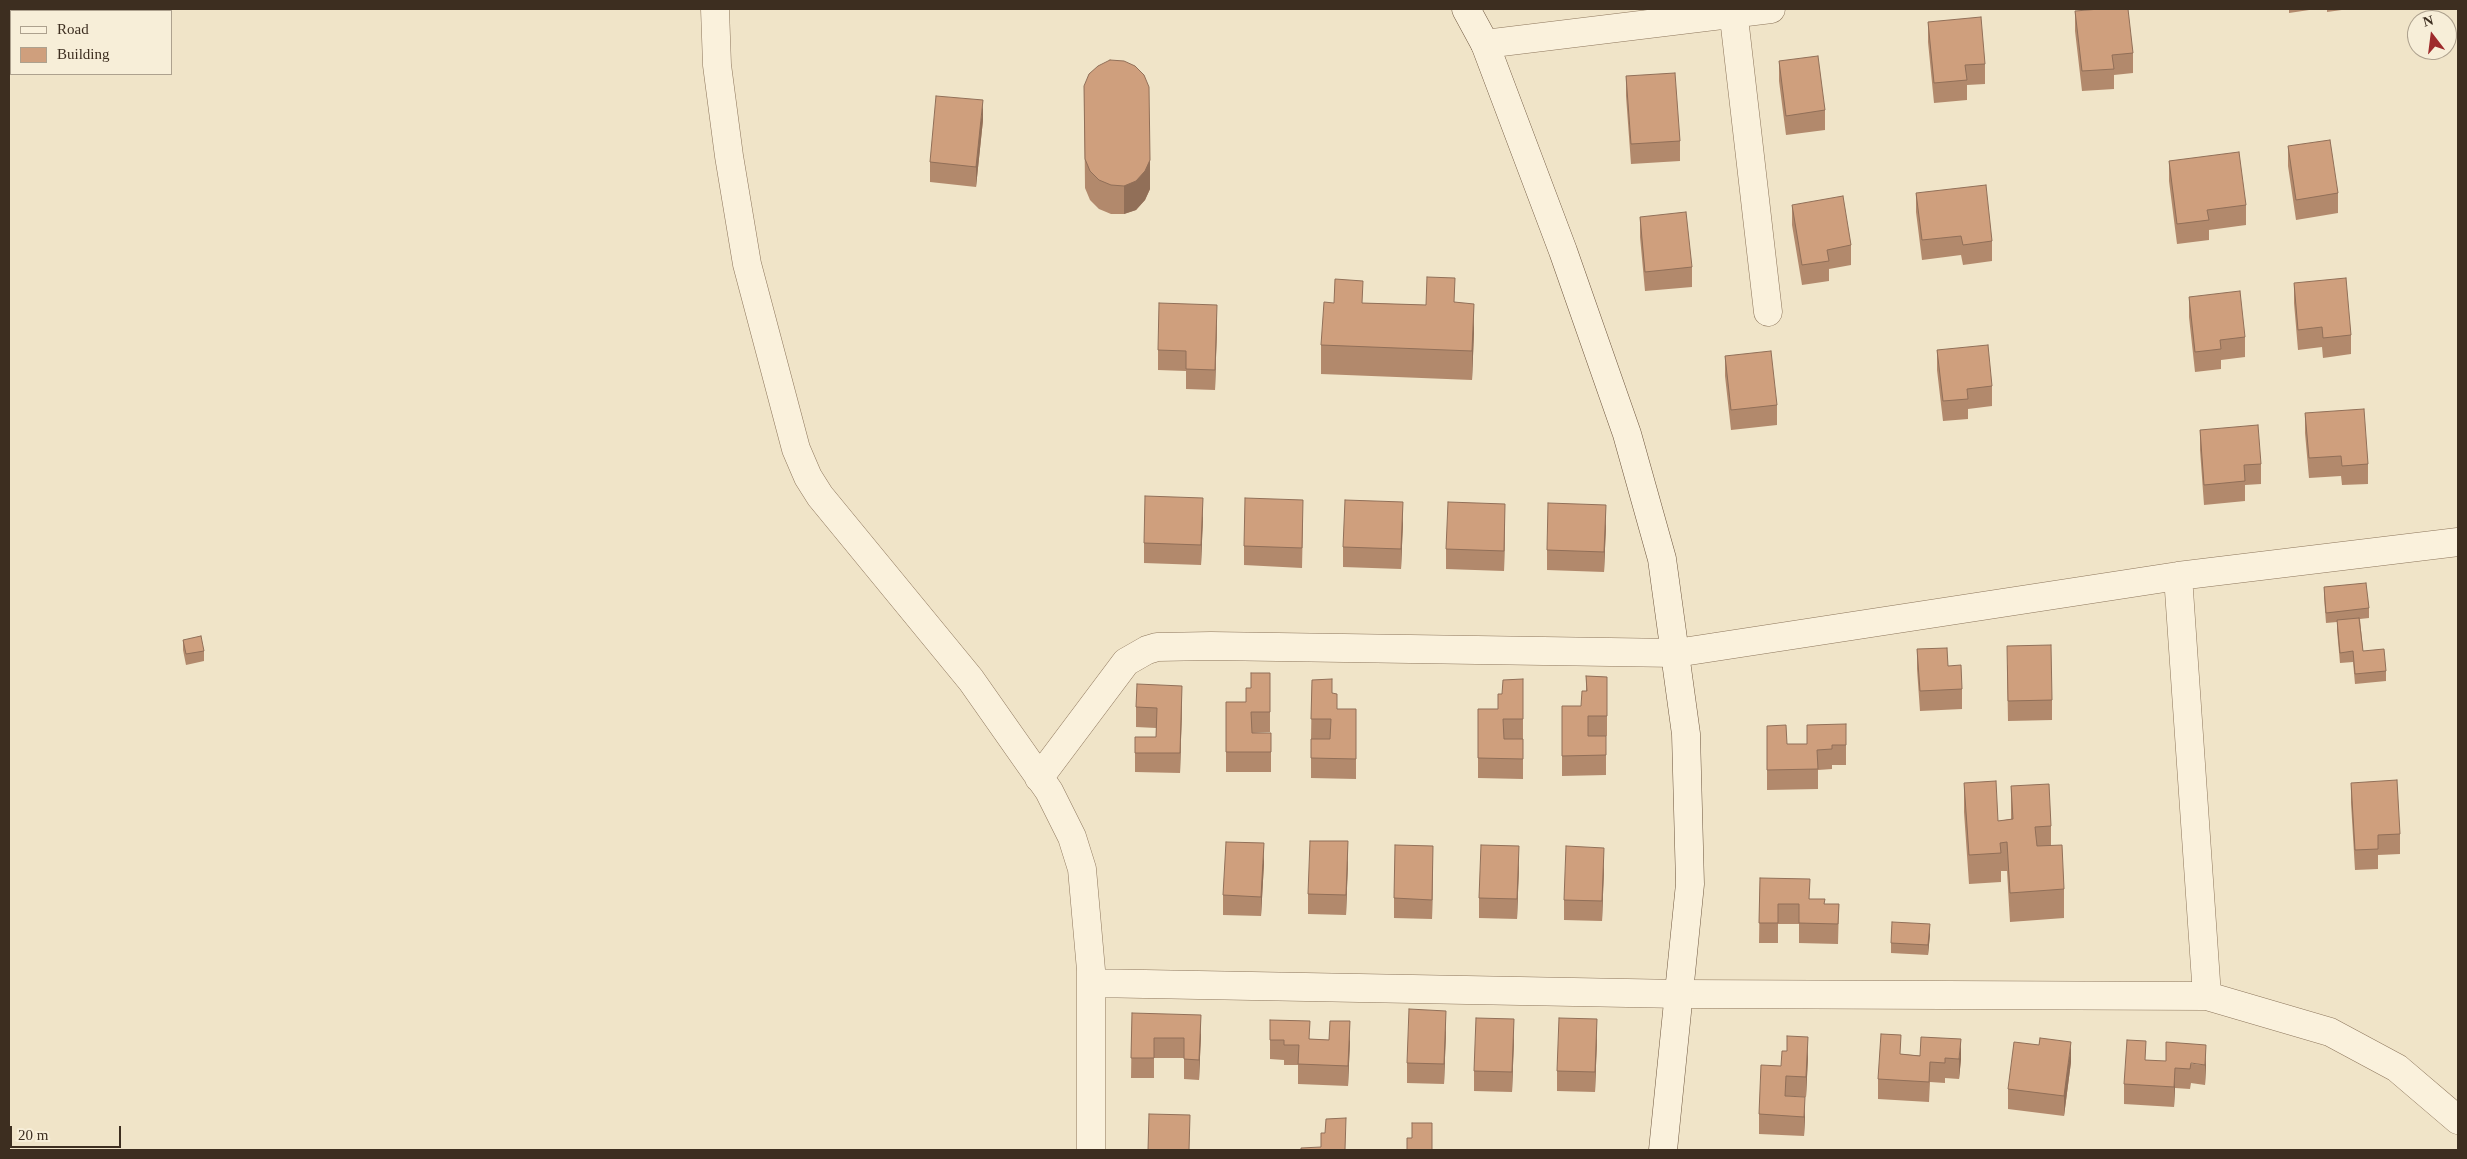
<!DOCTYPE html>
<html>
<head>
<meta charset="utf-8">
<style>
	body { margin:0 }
	#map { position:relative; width:2467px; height:1159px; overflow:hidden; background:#f0e4c8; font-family:Georgia,serif }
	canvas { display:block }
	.frame { position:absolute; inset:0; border:10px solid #3d2e20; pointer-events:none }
	.legend { position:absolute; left:10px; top:10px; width:162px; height:65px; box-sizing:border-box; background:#f7eed8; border:1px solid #ada18e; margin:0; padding:6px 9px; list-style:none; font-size:15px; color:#3d2e20 }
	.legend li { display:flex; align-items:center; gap:10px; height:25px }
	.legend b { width:25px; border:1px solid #ada18e }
	.north { position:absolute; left:2407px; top:10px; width:50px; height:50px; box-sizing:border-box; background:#f7eed8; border:1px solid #ada18e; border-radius:50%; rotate:345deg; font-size:14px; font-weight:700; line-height:20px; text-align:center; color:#3d2e20 }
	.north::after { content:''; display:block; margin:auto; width:18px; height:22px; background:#9e2a2b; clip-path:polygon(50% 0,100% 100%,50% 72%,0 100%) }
	.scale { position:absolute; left:10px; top:1126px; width:111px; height:22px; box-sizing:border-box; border:2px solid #3d2e20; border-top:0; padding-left:6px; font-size:15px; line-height:18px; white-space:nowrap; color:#3d2e20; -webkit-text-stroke:4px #f7eed8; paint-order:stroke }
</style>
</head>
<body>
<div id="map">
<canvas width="2467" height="1159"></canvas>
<div class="frame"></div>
<ul class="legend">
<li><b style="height:6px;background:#faf1dc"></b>Road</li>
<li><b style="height:14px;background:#cf9f7d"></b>Building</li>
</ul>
<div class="north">N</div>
<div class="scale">20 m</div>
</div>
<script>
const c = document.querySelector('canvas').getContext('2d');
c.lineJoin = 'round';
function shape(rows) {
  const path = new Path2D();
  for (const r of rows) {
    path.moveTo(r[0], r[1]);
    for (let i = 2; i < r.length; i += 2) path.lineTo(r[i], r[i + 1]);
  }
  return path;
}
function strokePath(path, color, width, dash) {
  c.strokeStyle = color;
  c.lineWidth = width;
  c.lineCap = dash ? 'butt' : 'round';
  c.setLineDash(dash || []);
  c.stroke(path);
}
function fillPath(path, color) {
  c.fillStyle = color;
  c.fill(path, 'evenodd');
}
const street = shape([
	[715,9,717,65,729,156,747,264,796,449,808,477,820,496,971,680,1049,791,1072,837,1082,869,1091,970,1091,1150],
	[1733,9,1768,312],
	[1485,44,1771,9],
	[2178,576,2207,996],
	[1039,778,1126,662,1147,650,1157,647,1211,646,1676,653,2178,576,2458,542],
	[1091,983,1681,994,2207,996,2330,1032,2397,1068,2458,1120]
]);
const secondary = shape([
	[1466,9,1485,44,1563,251,1627,434,1662,559,1686,734,1690,884,1663,1150]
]);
const wall = shape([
	[2289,9,2316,9,2289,13],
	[2327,9,2349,9,2327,12],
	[2075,11,2133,53,2133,73,2114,75,2114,89,2082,91,2075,31],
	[1928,22,1985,64,1985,84,1967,85,1967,100,1934,103,1928,42],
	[1779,61,1825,110,1825,130,1786,135,1779,81],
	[1626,76,1680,141,1680,161,1631,164,1626,96],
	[1084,86,1150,189,1145,200,1136,210,1124,214,1111,214,1099,209,1090,200,1085,188],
	[983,120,976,187,930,182,930,162],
	[2288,146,2338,193,2338,213,2296,220,2288,166],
	[2169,161,2246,205,2246,225,2209,230,2209,240,2177,244,2169,181],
	[1916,193,1992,241,1992,261,1963,265,1961,255,1922,260,1916,212],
	[1792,205,1851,245,1851,265,1829,269,1829,281,1802,285,1792,225],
	[1640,217,1692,267,1692,287,1645,291,1640,237],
	[2294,283,2351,335,2351,354,2323,358,2322,347,2298,350,2294,303],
	[2189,297,2245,337,2245,357,2221,360,2221,369,2195,372,2189,317],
	[1455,302,1474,332,1472,380,1321,374,1321,345,1363,303,1426,305],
	[1217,325,1215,390,1186,389,1186,371,1158,370,1158,350],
	[1937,350,1992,386,1992,406,1968,409,1968,419,1943,421,1937,370],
	[1725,356,1777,405,1777,425,1731,430,1725,376],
	[2305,413,2368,464,2368,484,2342,485,2341,476,2309,478,2305,433],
	[2200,430,2261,464,2261,484,2245,485,2245,501,2204,505,2200,450],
	[1203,517,1201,565,1144,563,1144,543],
	[1303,520,1302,568,1244,565,1244,546],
	[1403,522,1401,569,1343,567,1343,547],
	[1505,524,1504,571,1446,569,1446,549],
	[1606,525,1604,572,1547,570,1547,550],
	[2324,587,2369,608,2369,618,2360,619,2363,651,2386,671,2386,681,2355,684,2353,662,2340,663,2337,630,2337,622,2326,623,2324,597],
	[183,640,204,651,204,661,186,665,183,650],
	[1917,649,1948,666,1962,689,1962,709,1920,711,1917,669],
	[2007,665,2052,700,2052,720,2008,721],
	[1270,673,1270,732,1252,733,1271,733,1271,772,1226,772,1226,702,1246,702,1251,688],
	[1586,676,1607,677,1607,736,1588,736,1606,736,1606,775,1562,776,1562,706,1581,706,1586,691],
	[1523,679,1523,739,1504,739,1523,739,1523,779,1478,778,1478,709,1498,709,1502,694],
	[1312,680,1332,693,1337,709,1356,709,1356,779,1311,778,1311,739,1330,739,1311,739],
	[1182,706,1180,773,1135,772,1135,753,1156,737,1156,728,1136,727,1136,707],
	[1846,724,1846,765,1832,765,1832,769,1818,770,1818,789,1767,790,1767,726,1787,744,1807,744],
	[1964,783,1998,821,2011,819,2011,786,2051,826,2051,845,2064,889,2064,918,2010,922,2007,871,2001,871,2001,882,1969,884,1964,812],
	[2351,783,2400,834,2400,854,2378,855,2378,869,2355,870,2351,803],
	[1348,861,1346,915,1308,914,1308,894],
	[1264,863,1261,916,1223,915,1223,895],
	[1433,866,1432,919,1394,918,1394,898],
	[1519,866,1517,919,1479,918,1479,898],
	[1604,868,1602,921,1564,920,1564,900],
	[1760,878,1810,899,1825,904,1839,904,1838,944,1799,943,1799,924,1778,924,1778,943,1759,943],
	[1930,934,1928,955,1891,953,1891,943],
	[1132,1013,1201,1034,1199,1080,1184,1079,1184,1058,1154,1058,1154,1078,1131,1078],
	[1270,1020,1310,1039,1350,1041,1348,1086,1298,1084,1298,1065,1284,1065,1284,1060,1270,1059],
	[1446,1031,1444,1084,1407,1083,1407,1063],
	[1514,1039,1512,1092,1474,1091,1474,1071],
	[1597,1039,1595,1092,1557,1091,1557,1071],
	[1901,1054,1961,1059,1959,1079,1945,1078,1945,1083,1930,1082,1929,1102,1878,1099,1878,1079],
	[1808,1057,1806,1097,1786,1096,1805,1117,1804,1136,1759,1134,1759,1114,1781,1066],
	[2146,1060,2206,1065,2205,1085,2191,1083,2190,1089,2175,1088,2174,1107,2124,1104,2124,1084],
	[2071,1062,2064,1116,2008,1109,2008,1089]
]);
const shadedWall = shape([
	[983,100,983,120,976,187,976,167],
	[1150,160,1150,189,1145,200,1136,210,1124,214,1124,186],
	[1474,304,1474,332,1472,380,1472,351],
	[1217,305,1217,325,1215,390,1215,370],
	[1203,498,1203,517,1201,565,1201,545],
	[1403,502,1403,522,1401,569,1401,549],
	[1505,504,1505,524,1504,571,1504,551],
	[1606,505,1606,525,1604,572,1604,552],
	[1182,686,1182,706,1180,773,1180,753],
	[1348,841,1348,861,1346,915,1346,895],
	[1264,843,1264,863,1261,916,1261,897],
	[1433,846,1433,866,1432,919,1432,900],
	[1519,846,1519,866,1517,919,1517,899],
	[1604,848,1604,868,1602,921,1602,901],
	[1930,924,1930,934,1928,955,1928,945],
	[1446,1011,1446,1031,1444,1084,1444,1064],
	[1201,1015,1201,1034,1199,1080,1199,1060],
	[1514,1019,1514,1039,1512,1092,1512,1072],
	[1597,1019,1597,1039,1595,1092,1595,1072],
	[1350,1021,1350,1041,1348,1086,1348,1066],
	[1808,1037,1808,1057,1806,1097,1806,1077],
	[1961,1039,1961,1059,1959,1079,1959,1059],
	[2071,1042,2071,1062,2064,1116,2064,1096],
	[2206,1045,2206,1065,2205,1085,2205,1065],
	[2175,1068,2175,1088,2174,1107,2174,1087],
	[1805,1097,1805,1117,1804,1136,1804,1117]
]);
const building = shape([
	[2100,9,2128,9,2133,53,2112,55,2114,69,2082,71,2075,11,2100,9],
	[1981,17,1985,64,1965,65,1967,80,1934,83,1928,22,1981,17],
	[1818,56,1825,110,1786,116,1779,61,1818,56],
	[1110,60,1124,61,1135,66,1144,75,1149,87,1150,160,1145,171,1136,181,1124,186,1111,185,1099,180,1090,171,1085,159,1084,86,1089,74,1098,66,1110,60],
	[1675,73,1680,141,1631,144,1626,76,1675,73],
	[936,96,983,100,976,167,930,162,936,96],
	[2330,140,2338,193,2296,200,2288,146,2330,140],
	[2239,152,2246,205,2207,210,2209,220,2177,224,2169,161,2239,152],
	[1986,185,1992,241,1963,245,1961,236,1922,240,1916,193,1986,185],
	[1843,196,1851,245,1827,250,1829,261,1802,265,1792,205,1843,196],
	[1686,212,1692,267,1645,272,1640,217,1686,212],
	[1427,277,1455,278,1454,302,1474,304,1472,351,1321,345,1324,302,1334,303,1335,279,1363,281,1362,303,1426,305,1427,277],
	[2346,278,2351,335,2323,338,2322,327,2298,330,2294,283,2346,278],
	[2240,291,2245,337,2220,340,2221,349,2195,352,2189,297,2240,291],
	[1159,303,1217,305,1215,370,1186,369,1186,351,1158,350,1159,303],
	[1988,345,1992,386,1967,389,1968,399,1943,401,1937,350,1988,345],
	[1771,351,1777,405,1731,410,1725,356,1771,351],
	[2364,409,2368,464,2342,466,2341,456,2309,458,2305,413,2364,409],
	[2258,425,2261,464,2244,465,2245,481,2204,485,2200,430,2258,425],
	[1145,496,1203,498,1201,545,1144,543,1145,496],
	[1245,498,1303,500,1302,548,1244,546,1245,498],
	[1345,500,1403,502,1401,549,1343,547,1345,500],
	[1448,502,1505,504,1504,551,1446,549,1448,502],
	[1548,503,1606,505,1604,552,1547,550,1548,503],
	[2366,583,2369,608,2326,613,2324,587,2366,583],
	[2359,618,2363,651,2384,649,2386,671,2355,674,2353,651,2340,653,2337,620,2359,618],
	[201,636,204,651,186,654,183,640,201,636],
	[2051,645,2052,700,2008,701,2007,646,2051,645],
	[1947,648,1948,666,1961,665,1962,689,1920,691,1917,649,1947,648],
	[1251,673,1270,673,1270,712,1251,712,1252,733,1271,733,1271,752,1226,752,1226,702,1246,702,1246,688,1251,688,1251,673],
	[1586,676,1607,677,1607,716,1588,716,1588,736,1606,736,1606,755,1562,756,1562,706,1581,706,1582,691,1587,691,1586,676],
	[1332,679,1332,693,1337,694,1337,709,1356,709,1356,759,1311,758,1311,739,1330,739,1331,719,1311,719,1312,680,1332,679],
	[1523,679,1523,719,1503,719,1504,739,1523,739,1523,759,1478,758,1478,709,1498,709,1498,694,1502,694,1503,680,1523,679],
	[1137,684,1182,686,1180,753,1135,753,1135,737,1156,737,1157,708,1136,707,1137,684],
	[1846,724,1846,745,1832,745,1832,749,1817,750,1818,769,1767,770,1767,726,1786,725,1787,744,1807,744,1807,725,1846,724],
	[2397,780,2400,834,2378,835,2378,849,2355,850,2351,783,2397,780],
	[1996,781,1998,821,2013,819,2011,786,2049,784,2051,826,2035,827,2037,846,2062,845,2064,889,2010,893,2007,842,2000,843,2001,853,1969,855,1964,783,1996,781],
	[1310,841,1348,841,1346,895,1308,894,1310,841],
	[1226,842,1264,843,1261,897,1223,895,1226,842],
	[1395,845,1433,846,1432,900,1394,898,1395,845],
	[1481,845,1519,846,1517,899,1479,898,1481,845],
	[1566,846,1604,848,1602,901,1564,900,1566,846],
	[1760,878,1810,879,1809,899,1825,899,1824,904,1839,904,1838,924,1799,923,1799,904,1778,904,1778,923,1759,923,1760,878],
	[1892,922,1930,924,1928,945,1891,943,1892,922],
	[1409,1009,1446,1011,1444,1064,1407,1063,1409,1009],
	[1132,1013,1201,1015,1199,1060,1184,1059,1184,1038,1154,1038,1154,1058,1131,1058,1132,1013],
	[1476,1018,1514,1019,1512,1072,1474,1071,1476,1018],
	[1559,1018,1597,1019,1595,1072,1557,1071,1559,1018],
	[1270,1020,1310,1021,1309,1039,1329,1040,1330,1021,1350,1021,1348,1066,1298,1064,1299,1045,1284,1045,1284,1040,1270,1040,1270,1020],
	[1881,1034,1901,1035,1900,1054,1920,1056,1921,1037,1961,1039,1959,1059,1945,1058,1945,1063,1930,1062,1929,1082,1878,1079,1881,1034],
	[1787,1036,1808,1037,1806,1077,1786,1076,1785,1096,1805,1097,1804,1117,1759,1114,1761,1065,1781,1066,1782,1051,1787,1051,1787,1036],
	[2040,1038,2071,1042,2064,1096,2008,1089,2014,1042,2039,1045,2040,1038],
	[2127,1040,2146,1041,2145,1060,2166,1061,2166,1042,2206,1045,2205,1065,2191,1063,2190,1069,2175,1068,2174,1087,2124,1084,2127,1040],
	[1149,1114,1190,1115,1189,1150,1148,1150,1149,1114],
	[1346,1118,1345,1150,1301,1150,1301,1148,1321,1147,1321,1133,1325,1133,1326,1119,1346,1118],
	[1412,1123,1432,1123,1432,1150,1407,1150,1407,1138,1412,1138,1412,1123]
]);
strokePath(street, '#8d765c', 29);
strokePath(secondary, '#6f573f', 29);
strokePath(street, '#faf1dc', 28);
strokePath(secondary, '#faf1dc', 28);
fillPath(wall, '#b2896c');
fillPath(shadedWall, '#916f58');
fillPath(building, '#cf9f7d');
strokePath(building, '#916f58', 1);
</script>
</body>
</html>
